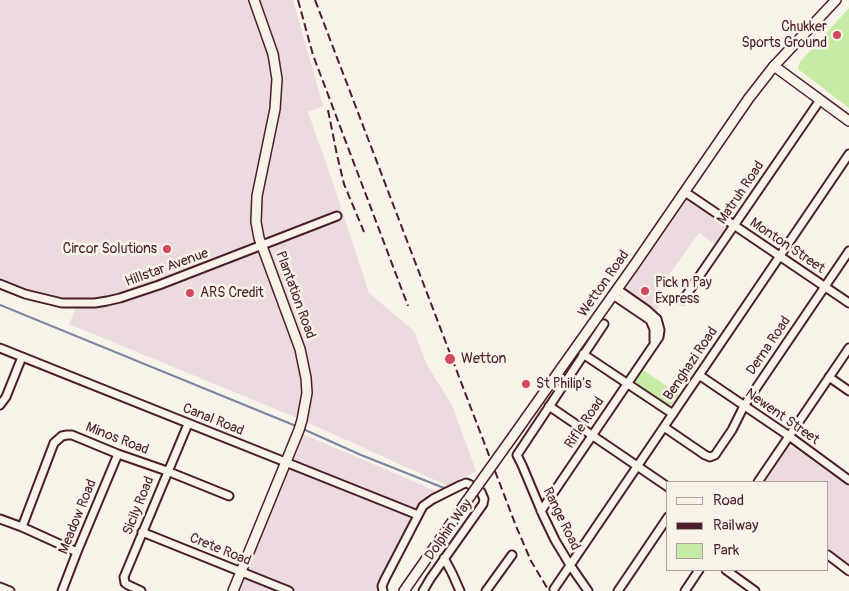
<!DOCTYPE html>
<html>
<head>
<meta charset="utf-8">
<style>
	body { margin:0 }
	#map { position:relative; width:849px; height:591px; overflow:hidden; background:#f7f3e8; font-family:Pangolin,sans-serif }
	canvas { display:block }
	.legend { position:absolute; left:666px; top:481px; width:162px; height:90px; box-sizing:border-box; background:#f7f3e8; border:1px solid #b29e9c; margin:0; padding:6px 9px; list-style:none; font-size:15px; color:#4a1f2b }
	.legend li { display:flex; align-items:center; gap:10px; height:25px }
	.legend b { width:25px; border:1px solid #b29e9c }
</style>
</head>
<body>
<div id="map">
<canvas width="849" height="591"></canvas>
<ul class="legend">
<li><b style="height:6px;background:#f7f3e8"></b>Road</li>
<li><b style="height:6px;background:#4a1f2b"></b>Railway</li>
<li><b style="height:14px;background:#c6eba4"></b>Park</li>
</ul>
</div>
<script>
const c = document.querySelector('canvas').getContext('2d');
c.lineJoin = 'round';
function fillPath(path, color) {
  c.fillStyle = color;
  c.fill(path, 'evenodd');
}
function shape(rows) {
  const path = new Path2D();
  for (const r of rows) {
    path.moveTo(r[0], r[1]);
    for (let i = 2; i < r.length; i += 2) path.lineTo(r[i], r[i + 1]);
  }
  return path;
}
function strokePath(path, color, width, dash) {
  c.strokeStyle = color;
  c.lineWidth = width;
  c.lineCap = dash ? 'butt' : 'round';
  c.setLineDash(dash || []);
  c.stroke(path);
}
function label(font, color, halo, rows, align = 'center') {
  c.font = font + ' Pangolin,sans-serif';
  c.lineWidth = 5;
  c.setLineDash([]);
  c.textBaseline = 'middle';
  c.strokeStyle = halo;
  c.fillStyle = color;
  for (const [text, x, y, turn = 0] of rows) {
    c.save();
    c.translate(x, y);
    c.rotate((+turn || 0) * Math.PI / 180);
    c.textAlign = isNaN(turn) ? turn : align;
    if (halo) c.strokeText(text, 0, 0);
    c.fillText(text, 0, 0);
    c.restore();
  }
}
const built = shape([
	[0,0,293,0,323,106,308,112,333,183,369,293,414,331,427,365,452,405,476,471,448,486,302,420,69,324,78,304,62,303,0,285],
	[685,192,734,225,719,247,699,233,659,289,666,294,654,315,617,289],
	[298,432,443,494,428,502,380,591,233,591],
	[793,447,849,487,849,567,828,552,828,482,765,482,788,448]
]);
const green = shape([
	[849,8,849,108,798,69,800,62],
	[642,369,679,395,672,404,667,405,636,384,635,380]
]);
const stream = shape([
	[0,305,296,426],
	[303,429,361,455,444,488]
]);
const minor = shape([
	[685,192,849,303],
	[0,284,25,294,62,303,95,303,107,301,120,298,159,285,337,216],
	[613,295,650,320,654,329,654,341],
	[683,300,820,100],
	[0,348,418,515],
	[583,354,673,414],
	[699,375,789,436,849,480],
	[829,377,849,391],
	[0,405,6,397,22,357],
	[549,406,668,487],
	[664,427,705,455,710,457,715,455,732,430,744,406,849,251],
	[758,482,849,348],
	[541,511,659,337,660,330,657,319,647,310,617,289],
	[0,519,22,527,77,552],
	[22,527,54,443,62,436,67,435,72,435,118,454,167,471,229,496],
	[142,532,289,591],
	[828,555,849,571],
	[444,558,452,573,460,591],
	[726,570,755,591],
	[0,587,10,591],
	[554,589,849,154],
	[62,591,77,552,118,454],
	[141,591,128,585,125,583,124,577,188,424],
	[383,591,382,586,385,579,423,506,433,499,461,485,466,483,469,484,481,492,484,499,483,504,430,579,423,591],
	[486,591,512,555],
	[588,591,570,565,555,540,543,515,522,465,517,455,604,324],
	[618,591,668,517],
	[685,591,699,570]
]);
const tertiary = shape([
	[774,66,849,121],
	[233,591,299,430,302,420,307,393,306,378,300,349,259,238,256,222,257,196,275,109,277,79,273,54,254,0]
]);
const secondary = shape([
	[516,432,635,264,749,98,774,66,836,0],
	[404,591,466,502]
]);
const rail = shape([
	[298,0,313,55,408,306],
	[315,0,516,526,531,561,549,591],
	[328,110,337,155,344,184,364,232]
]);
const secondaryBridge = shape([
	[466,502,516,432]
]);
const markers = [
	[837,35,5,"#d1495b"],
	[167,249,5,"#d1495b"],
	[645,291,5,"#d1495b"],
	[190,293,5,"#d1495b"],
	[450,359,6,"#d1495b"],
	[526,384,5,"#d1495b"]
];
const poiNames = [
	["Chukker",827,27,"right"],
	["Sports Ground",827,43,"right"],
	["Circor Solutions",157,249,"right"],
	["Pick n Pay",655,283],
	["Express",655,299],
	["ARS Credit",200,293],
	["Wetton",461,359],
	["St Philip's",536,384]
];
const streetNames = [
	["Matruh Road",741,193,-56],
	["Monton Street",787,246,34],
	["Hillstar Avenue",167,268,-20],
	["Wetton Road",604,284,-55],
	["Plantation Road",295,295,70],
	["Derna Road",769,346,-56],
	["Benghazi Road",691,364,-56],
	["Newent Street",782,417,35],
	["Canal Road",213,420,22],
	["Rifle Road",585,423,-56],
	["Minos Road",117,439,21],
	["Sicily Road",139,506,-68],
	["Meadow Road",78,517,-68],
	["Range Road",561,519,64],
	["Dolphin Way",449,530,-55],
	["Crete Road",220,550,22]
];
fillPath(built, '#ebdbde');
fillPath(green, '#c6eba4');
strokePath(stream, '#7882a2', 2);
strokePath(minor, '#4a1f2b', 11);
strokePath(tertiary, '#4a1f2b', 12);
strokePath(secondary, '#4a1f2b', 12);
strokePath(minor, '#f7f3e8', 7);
strokePath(tertiary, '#f7f3e8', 9);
strokePath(secondary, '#f7f3e8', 9);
strokePath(rail, '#4a1f2b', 2, [8, 4]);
strokePath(secondaryBridge, '#4a1f2b', 12, []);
strokePath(secondaryBridge, '#f7f3e8', 9);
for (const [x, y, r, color] of markers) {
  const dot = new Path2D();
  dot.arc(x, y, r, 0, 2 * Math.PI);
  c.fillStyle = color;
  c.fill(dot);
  strokePath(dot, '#f7f3e8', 2);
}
label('14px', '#4a1f2b', '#f7f3e8', poiNames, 'left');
label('14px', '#4a1f2b', '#f7f3e8', streetNames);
</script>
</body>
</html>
